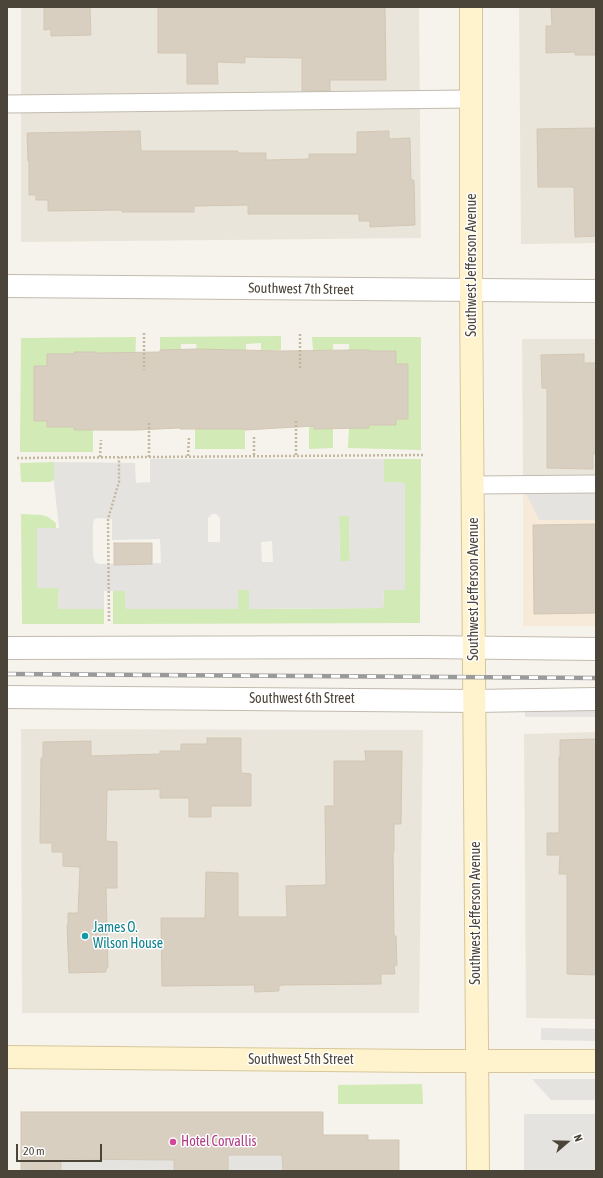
<!DOCTYPE html>
<html>
<head>
<meta charset="utf-8">
<style>
	body { margin:0 }
	#map { position:relative; width:603px; height:1178px; overflow:hidden; background:#f6f3ec; font-family:"Asap Condensed",sans-serif }
	canvas { display:block }
	.frame { position:absolute; inset:0; border:8px solid #4b4439; pointer-events:none }
	.north { position:absolute; left:547px; top:1122px; width:40px; height:40px; -webkit-text-stroke:3px #fff; paint-order:stroke; rotate:70deg; font-size:11px; font-weight:700; line-height:16px; text-align:center; color:#4b4439 }
	.north::after { content:''; display:block; margin:auto; width:14px; height:18px; background:#4b4439; clip-path:polygon(50% 0,100% 100%,50% 72%,0 100%) }
	.scale { position:absolute; left:16px; top:1144px; width:86px; height:18px; box-sizing:border-box; border:2px solid #4b4439; border-top:0; padding-left:5px; font-size:12px; line-height:14px; white-space:nowrap; color:#4b4439; -webkit-text-stroke:3px #fff; paint-order:stroke }
</style>
</head>
<body>
<div id="map">
<canvas width="603" height="1178"></canvas>
<div class="frame"></div>
<div class="north">N</div>
<div class="scale">20 m</div>
</div>
<script>
const c = document.querySelector('canvas').getContext('2d');
c.lineJoin = 'round';
function fillPath(path, color) {
  c.fillStyle = color;
  c.fill(path, 'evenodd');
}
function shape(rows) {
  const path = new Path2D();
  for (const r of rows) {
    path.moveTo(r[0], r[1]);
    for (let i = 2; i < r.length; i += 2) path.lineTo(r[i], r[i + 1]);
  }
  return path;
}
function strokePath(path, color, width, dash) {
  c.strokeStyle = color;
  c.lineWidth = width;
  c.lineCap = dash ? 'butt' : 'round';
  c.setLineDash(dash || []);
  c.stroke(path);
}
function label(font, color, halo, rows, align = 'center') {
  c.font = font + ' "Asap Condensed",sans-serif';
  c.lineWidth = 3;
  c.setLineDash([]);
  c.textBaseline = 'middle';
  c.strokeStyle = halo;
  c.fillStyle = color;
  for (const [text, x, y, turn = 0] of rows) {
    c.save();
    c.translate(x, y);
    c.rotate((+turn || 0) * Math.PI / 180);
    c.textAlign = isNaN(turn) ? turn : align;
    if (halo) c.strokeText(text, 0, 0);
    c.fillText(text, 0, 0);
    c.restore();
  }
}
const residential = shape([
	[21,7,419,7,421,238,21,242],
	[519,7,596,7,596,243,521,244],
	[522,339,596,339,596,475,523,475],
	[21,729,423,730,419,1013,22,1013],
	[596,732,596,1019,526,1018,524,734]
]);
const commercial = shape([
	[523,475,596,475,596,626,523,626]
]);
const green = shape([
	[281,336,281,350,261,350,261,343,246,344,246,350,197,350,196,344,181,344,181,350,160,350,160,337],
	[136,337,135,364,96,355,96,352,74,352,74,366,71,366,70,354,47,354,47,366,34,366,34,421,47,421,47,427,74,417,74,430,93,430,93,452,20,452,21,338],
	[312,337,421,337,421,450,348,448,349,428,369,428,369,416,375,425,396,425,396,419,408,419,408,364,369,364,369,350,349,350,349,344,333,344,333,350,313,350],
	[309,416,313,416,314,429,333,428,333,448,309,449],
	[195,428,245,429,245,449,195,449],
	[384,459,421,459,420,623,113,624,113,591,125,591,126,609,238,609,238,590,249,590,249,609,383,608,384,590,405,590,405,483,384,482],
	[54,462,54,480,50,482,21,482,20,463],
	[21,514,42,515,48,517,55,522,56,524,56,528,37,528,37,588,59,588,58,609,104,609,104,624,22,624],
	[339,516,349,516,350,561,340,561],
	[422,1084,423,1104,338,1104,338,1085]
]);
const parking = shape([
	[150,459,384,459,384,482,405,483,405,590,384,590,383,608,249,609,249,590,238,590,238,609,126,609,125,591,104,591,104,609,58,609,59,588,37,588,37,528,59,528,54,483,54,462,135,463,136,483,150,482],
	[212,514,216,514,220,518,220,542,208,542,208,518],
	[339,516,349,516,350,561,340,561],
	[97,518,112,519,112,540,160,539,161,563,99,564,95,562,93,557,93,522,95,519],
	[272,541,273,562,262,562,261,542],
	[525,492,596,492,596,520,539,520],
	[525,710,596,710,596,717,525,717],
	[541,1028,596,1029,596,1041,541,1040],
	[532,1079,596,1079,596,1100,551,1100],
	[524,1114,596,1114,596,1171,524,1171],
	[228,1155,282,1155,283,1171,228,1171],
	[61,1159,174,1160,174,1171,61,1171]
]);
const building = shape([
	[44,7,90,7,91,35,51,36,51,29,44,30,44,7],
	[158,7,385,7,386,80,330,80,330,91,302,91,302,58,245,57,245,63,217,62,218,84,187,84,187,53,158,53,158,7],
	[551,7,596,7,596,55,575,55,575,52,546,53,546,26,552,26,551,7],
	[596,128,596,236,575,237,574,187,538,187,537,129,596,128],
	[140,131,141,151,238,151,238,153,266,153,266,160,309,159,309,154,357,154,357,132,389,131,389,139,410,138,411,180,414,180,415,225,370,227,370,221,359,221,359,214,248,214,248,205,194,206,194,212,122,212,122,210,48,211,48,200,36,200,36,195,29,195,29,161,28,161,27,133,140,131],
	[197,349,281,351,349,350,369,350,369,351,396,351,396,364,408,364,408,419,396,419,396,425,369,425,369,428,314,429,314,426,245,430,245,429,180,429,180,428,136,430,74,430,74,427,47,427,47,421,34,421,34,366,47,366,47,354,74,354,74,352,96,352,96,353,160,352,160,350,197,349],
	[584,354,584,363,596,363,596,454,593,454,593,469,547,468,547,388,542,388,541,355,584,354],
	[596,524,596,613,534,614,533,525,596,524],
	[114,543,152,543,152,564,114,565,114,543],
	[207,738,241,738,241,773,251,774,251,806,211,806,211,817,189,817,189,798,160,798,160,789,107,790,106,841,117,842,117,888,106,888,108,968,106,968,106,972,69,973,67,925,68,925,68,913,78,913,80,867,63,866,63,852,52,852,52,843,40,843,41,758,43,758,43,742,91,741,91,756,160,754,160,751,181,751,181,744,207,744,207,738],
	[596,739,596,975,567,974,567,874,559,874,560,855,547,855,547,833,559,833,559,757,560,757,560,740,596,739],
	[365,751,402,751,401,824,394,824,394,852,393,853,394,936,396,936,397,965,394,966,395,974,381,974,381,984,282,985,279,986,279,991,255,992,254,985,162,986,161,918,205,918,206,872,238,873,238,917,287,917,286,886,326,885,325,806,334,806,334,761,366,761,365,751],
	[21,1112,323,1112,323,1135,368,1135,368,1140,399,1140,399,1171,283,1171,282,1155,228,1155,228,1171,174,1171,174,1160,61,1159,61,1171,21,1171,21,1112]
]);
const path = shape([
	[144,333,144,370],
	[300,334,300,370],
	[254,437,254,456],
	[296,455,296,421],
	[188,456,189,437],
	[100,457,101,440],
	[149,457,149,422],
	[17,458,425,455],
	[109,621,108,519,119,482,119,457]
]);
const lane = shape([
	[7,104,471,99],
	[473,485,596,484]
]);
const street = shape([
	[7,286,596,291],
	[7,648,425,647,596,649],
	[7,697,475,701,596,699]
]);
const secondary = shape([
	[471,7,471,291,478,1171],
	[7,1057,425,1061,596,1061]
]);
const rail = shape([
	[7,674,596,678]
]);
const markers = [
	[85,936,4,"#0f9aa8"],
	[173,1142,4,"#d1479c"]
];
const streetNames = [
	["Southwest Jefferson Avenue",472,265,-90],
	["Southwest 7th Street",301,289,1],
	["Southwest Jefferson Avenue",474,589,-90],
	["Southwest 6th Street",302,699],
	["Southwest Jefferson Avenue",476,913,-90],
	["Southwest 5th Street",301,1060]
];
const cultureNames = [
	["James O.",93,928],
	["Wilson House",93,944]
];
const hotelNames = [
	["Hotel Corvallis",181,1142]
];
fillPath(residential, '#eae5da');
fillPath(commercial, '#f7ead8');
fillPath(green, '#d2eab5');
fillPath(parking, '#e5e3e0');
fillPath(building, '#d8cfc1');
strokePath(building, '#d3c7b4', 1);
strokePath(lane, '#c2bbae', 19);
strokePath(street, '#c2bbae', 24);
strokePath(secondary, '#d6c79b', 24);
strokePath(path, '#c4b79f', 2.5, [2, 2]);
strokePath(lane, '#fff', 17);
strokePath(street, '#fff', 22);
strokePath(secondary, '#fff3cd', 22);
strokePath(rail, '#9a9a9a', 4.5);
strokePath(rail, '#fff', 3, [9]);
for (const [x, y, r, color] of markers) {
  const dot = new Path2D();
  dot.arc(x, y, r, 0, 2 * Math.PI);
  c.fillStyle = color;
  c.fill(dot);
  strokePath(dot, '#fff', 1.5);
}
label('14px', '#4b4439', '#fff', streetNames);
label('14px', '#0d838f', '#fff', cultureNames, 'left');
label('14px', '#b23c85', '#fff', hotelNames, 'left');
</script>
</body>
</html>
